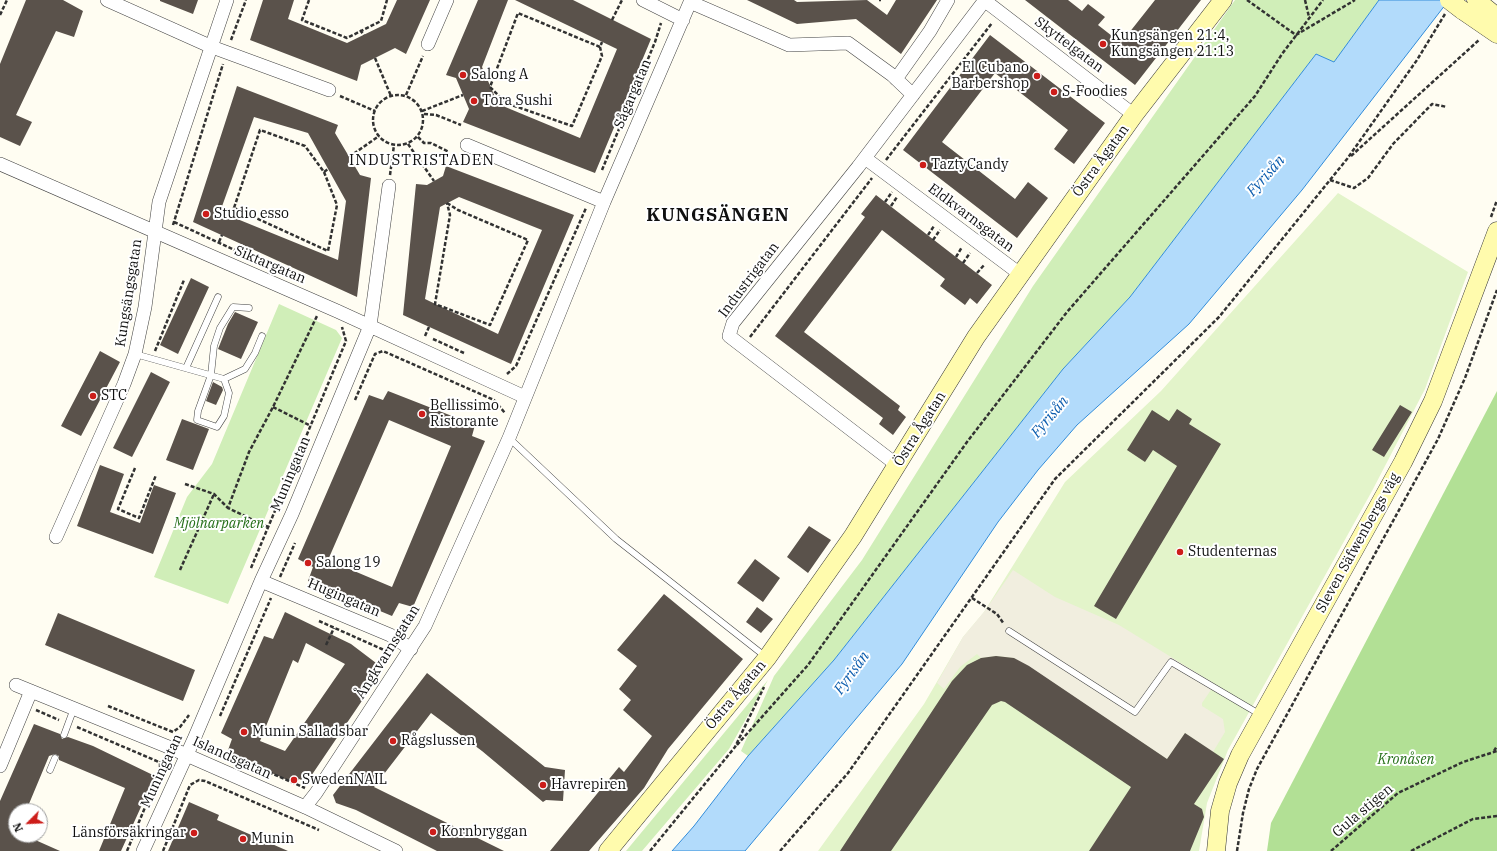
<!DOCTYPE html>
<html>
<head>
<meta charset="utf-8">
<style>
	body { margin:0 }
	#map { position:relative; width:1497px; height:851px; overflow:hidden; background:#fffdf2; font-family:"IBM Plex Serif",serif }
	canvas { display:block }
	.north { position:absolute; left:8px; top:803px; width:40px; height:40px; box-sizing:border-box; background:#fff; border:1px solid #9f9f9f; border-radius:50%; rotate:246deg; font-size:11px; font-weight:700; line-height:16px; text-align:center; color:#101010 }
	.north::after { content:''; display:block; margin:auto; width:14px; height:18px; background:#cd1d1a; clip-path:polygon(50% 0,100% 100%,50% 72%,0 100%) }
</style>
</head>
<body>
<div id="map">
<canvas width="1497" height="851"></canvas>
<div class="north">N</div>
</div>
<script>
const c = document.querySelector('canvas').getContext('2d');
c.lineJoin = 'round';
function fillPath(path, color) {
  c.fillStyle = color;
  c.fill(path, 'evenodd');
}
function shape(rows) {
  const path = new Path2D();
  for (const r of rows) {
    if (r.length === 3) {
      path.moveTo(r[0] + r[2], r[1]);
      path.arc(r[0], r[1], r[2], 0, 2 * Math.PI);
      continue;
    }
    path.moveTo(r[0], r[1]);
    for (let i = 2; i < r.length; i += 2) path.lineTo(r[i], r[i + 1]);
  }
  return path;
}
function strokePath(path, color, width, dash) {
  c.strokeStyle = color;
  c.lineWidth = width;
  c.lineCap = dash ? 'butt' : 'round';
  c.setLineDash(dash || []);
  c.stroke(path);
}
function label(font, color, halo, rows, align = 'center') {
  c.font = font + ' "IBM Plex Serif",serif';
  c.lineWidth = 4;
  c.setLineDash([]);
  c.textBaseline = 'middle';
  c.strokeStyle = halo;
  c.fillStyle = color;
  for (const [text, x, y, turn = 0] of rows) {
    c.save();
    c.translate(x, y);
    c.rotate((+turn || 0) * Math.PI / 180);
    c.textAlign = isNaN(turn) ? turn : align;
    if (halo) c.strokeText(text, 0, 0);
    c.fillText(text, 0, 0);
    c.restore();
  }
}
const green = shape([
	[1235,0,1379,0,1334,62,1316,54,1130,297,1063,369,834,660,748,756,741,751,774,676,862,560,1033,286],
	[279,304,336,330,342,338,228,604,154,577,187,497,212,464],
	[768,680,729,749,642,851,626,851]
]);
const forest = shape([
	[1497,391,1497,851,1267,851,1271,823]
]);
const pitch = shape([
	[1338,193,1468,272,1425,389,1372,491,1228,750,1207,803,1199,851,818,851,924,704,963,637,984,612,1065,482,1161,391]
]);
const plaza = shape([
	[1013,570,1055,597,1119,625,1215,684,1202,703,1202,706,1223,719,1225,732,1213,752,1185,733,1167,759,1014,658,996,656,981,658,977,654,960,667,944,689,937,683,963,637,984,612]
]);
const water = shape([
	[1379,0,1449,0,1302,190,1189,324,1077,425,1038,470,998,522,902,664,745,851,672,851,694,826,748,756,834,660,1063,369,1130,297,1316,54,1334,62,1379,0]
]);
const building = shape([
	[26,0,63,0,83,11,74,37,56,31,16,115,32,122,20,146,0,137,0,64],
	[160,0,198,0,193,14,160,1],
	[263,0,294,0,288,19,347,43,386,24,397,0,430,0,406,54,395,48,361,65,357,81,250,40],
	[478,0,508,0,482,67,498,104,580,138,617,49,515,0,573,0,651,39,595,173,463,122,469,109,456,78,446,75],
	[747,0,794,0,797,2,867,0,887,15,896,0,937,0,901,54,856,19,797,24],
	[1025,0,1068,0,1082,11,1088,4,1105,17,1098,25,1121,43,1155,0,1201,0,1135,85],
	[990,35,1105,123,1074,164,1054,149,1068,130,995,73,942,142,1015,199,1028,182,1048,198,1017,238,903,150],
	[237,86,338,125,335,133,360,175,371,178,357,297,193,222],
	[254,117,308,133,346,201,338,260,220,212],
	[446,166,574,215,511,364,403,315,416,184,427,185,443,176],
	[459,197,542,230,498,334,425,299,440,207],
	[876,195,992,285,977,304,970,298,965,305,940,286,945,279,882,230,804,332,900,406,898,410,906,417,893,435,879,424,883,418,775,336,865,217,861,214],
	[191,278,209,287,178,354,160,345],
	[235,312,258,322,241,359,218,349,228,324],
	[100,351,120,362,81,436,61,426],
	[151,372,170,382,132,457,113,448],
	[213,382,222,387,223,390,216,405,206,401],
	[388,391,475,425,472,436,485,441,413,607,399,603,392,616,308,581,313,567,298,559,369,395,383,400],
	[389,420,451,446,392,587,328,560],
	[1400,405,1412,412,1384,457,1372,450],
	[1177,409,1192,419,1189,424,1221,444,1116,619,1094,606,1177,466,1153,450,1145,462,1127,450,1152,410,1169,421],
	[182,419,209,429,193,470,166,460],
	[100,465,124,474,110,512,140,523,154,485,176,493,153,554,77,526],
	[809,526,831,540,808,573,787,557],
	[755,559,780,578,763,602,737,583],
	[664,594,743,659,668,749,644,788,589,851,550,851,619,767,624,772,652,736,623,710,631,700,619,689,637,666,617,650],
	[757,607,773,619,761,633,746,622],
	[285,612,351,644,380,666,371,676,376,680,307,782,299,779,296,784,227,753,232,739,221,733,264,636,273,639],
	[306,643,345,664,285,751,260,741,293,660,298,663],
	[58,613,195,670,183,701,45,645],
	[996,656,1014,658,1029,666,1167,759,1185,733,1224,759,1194,804,1202,809,1204,817,1190,851,1089,851,1131,787,1005,702,1001,701,992,705,891,851,840,851,952,681,967,665,981,658],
	[427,673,545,767,565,770,563,801,546,800,543,802,482,751,431,713,374,787,504,851,437,851,356,810,336,803,333,795],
	[34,724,60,734,62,739,68,737,93,746,155,776,121,851,99,851,125,788,59,760,59,756,55,754,49,756,26,811,16,811,16,835,24,835,60,851,0,851,0,801],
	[189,802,219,815,217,820,288,851,168,851]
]);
const path = shape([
	[309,0,302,20,347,38,381,21,387,0],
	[879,0,881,0],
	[1247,0,1296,35,1355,0],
	[1305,0,1309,17],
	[0,15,7,0],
	[612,20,622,0],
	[360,30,364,35],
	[231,40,246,0],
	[600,47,518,13,490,87,506,103,572,126,602,56,600,47,602,42],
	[375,58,391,96],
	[398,120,25],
	[406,95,423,56],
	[340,96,375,111],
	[422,111,463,95],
	[424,114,436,115,461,125],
	[418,137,424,143,431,143,449,152],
	[408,144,434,181],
	[1351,156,1479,40],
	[349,157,379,136],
	[886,160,992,23],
	[602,170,655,42,661,23],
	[324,172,337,205,328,251,234,208,260,130,305,146,324,172,328,169],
	[390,175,394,145],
	[1330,180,1354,188,1368,178,1393,144,1432,104,1447,107],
	[885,202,892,192],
	[447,203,458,210,528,240,490,325,435,304,450,215,447,203],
	[891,206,897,197],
	[230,216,234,208],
	[1491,217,1497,200],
	[174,222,252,258],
	[173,225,223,64],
	[928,235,934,226],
	[933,240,940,230],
	[219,242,222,235],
	[956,257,962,247],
	[963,263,970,253],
	[977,273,985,264],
	[425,336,429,327],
	[750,337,872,178],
	[433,339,464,353],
	[155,351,184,280],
	[507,374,516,366,586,208],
	[355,400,375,354,383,351,494,400,505,413],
	[273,407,311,426],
	[135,468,118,509,139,518,156,475],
	[185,484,214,494,228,508],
	[268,527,228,508,249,452,273,407,317,316],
	[251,568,346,341,342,327],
	[180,570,214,494],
	[280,577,295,543],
	[972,598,997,614,1004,624],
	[319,621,393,654],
	[326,645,334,628],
	[108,706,173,732,180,727,189,715],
	[36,710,59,720],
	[220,716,271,598],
	[77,727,159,762],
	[208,743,207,745,214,748,212,753],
	[737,745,808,665,967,442,1067,312,1255,96,1282,54,1323,0],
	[214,748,305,788],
	[1494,751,1497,746],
	[127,851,160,771,160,761],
	[163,851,190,785,199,780,205,781,319,830],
	[650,851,735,747,764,687],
	[780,851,848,773,1055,479,1219,317,1347,159,1417,60,1445,14],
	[1237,851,1243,813,1249,789,1257,769,1438,439,1465,378,1497,290],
	[1331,851,1398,793,1463,762,1497,751],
	[1411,851,1473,819,1497,816]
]);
const lane = shape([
	[135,354,224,379,245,369,255,353,262,336],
	[186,368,218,297],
	[224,379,229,393,224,416,217,427,197,420,198,411,211,375,214,346,220,328,233,307,249,308],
	[509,438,616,539,766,657],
	[1009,631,1135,712,1171,662,1261,715],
	[64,735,74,708],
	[50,770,55,758]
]);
const street = shape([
	[107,0,212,47,329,90],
	[643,0,683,20],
	[984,0,1134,115],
	[690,2,789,45,848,43,892,75,913,95],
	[428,44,447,0],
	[896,79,930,31,948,0],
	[467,145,604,202],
	[865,158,1020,274],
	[0,164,337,311,525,397],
	[897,465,729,336,733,323,858,167,985,0],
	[56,537,124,384,135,354,145,307,159,202,227,0],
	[261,581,390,635,411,649],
	[16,685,166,746,305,807,396,851],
	[0,766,31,691],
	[305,807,316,793,425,626,509,438,604,202,691,0],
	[143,851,194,739,261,581,292,514,370,326,389,186]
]);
const secondary = shape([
	[1476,0,1497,17],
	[1462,10,1497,34],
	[608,851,767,658,853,536,976,337,1134,115,1223,0],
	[1216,851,1220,811,1228,783,1240,755,1403,462,1433,401,1497,231]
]);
const secondaryBridge = shape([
	[1449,0,1462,10]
]);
const markers = [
	[1103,44,4,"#cd1d1a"],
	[463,75,4,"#cd1d1a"],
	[1037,76,4,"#cd1d1a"],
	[1054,92,4,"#cd1d1a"],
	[474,101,4,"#cd1d1a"],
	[923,165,4,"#cd1d1a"],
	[206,214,4,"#cd1d1a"],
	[93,396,4,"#cd1d1a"],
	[422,414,4,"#cd1d1a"],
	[1180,552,4,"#cd1d1a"],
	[308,563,4,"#cd1d1a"],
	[244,732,4,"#cd1d1a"],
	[393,741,4,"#cd1d1a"],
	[294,780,4,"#cd1d1a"],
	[543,785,4,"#cd1d1a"],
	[433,832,4,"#cd1d1a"],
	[194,833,4,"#cd1d1a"],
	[243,839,4,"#cd1d1a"]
];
const poiNames = [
	["Kungsängen 21:4,",1111,36],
	["Kungsängen 21:13",1111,52],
	["El Cubano",1029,68,"right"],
	["Barbershop",1029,84,"right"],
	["Salong A",471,75],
	["S-Foodies",1062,92],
	["Tora Sushi",482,101],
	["TaztyCandy",931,165],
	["Studio esso",214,214],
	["STC",101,396],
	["Bellissimo",430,406],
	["Ristorante",430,422],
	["Studenternas",1188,552],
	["Salong 19",316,563],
	["Munin Salladsbar",252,732],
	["Rågslussen",401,741],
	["SwedenNAIL",302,780],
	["Havrepiren",551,785],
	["Kornbryggan",441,832],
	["Länsförsäkringar",186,833,"right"],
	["Munin",251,839]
];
const streetNames = [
	["Skyttelgatan",1069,45,37],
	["Sågargatan",633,94,-67],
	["Östra Ågatan",1101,161,-54],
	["Eldkvarnsgatan",971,218,37],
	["Siktargatan",270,265,23],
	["Industrigatan",749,280,-53],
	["Kungsängsgatan",129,293,-81],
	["Östra Ågatan",920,429,-58],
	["Muningatan",291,474,-67],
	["Sleven Säfwenbergs väg",1358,543,-61],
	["Hugingatan",344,598,23],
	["Ångkvarnsgatan",388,652,-58],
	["Östra Ågatan",736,695,-50],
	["Islandsgatan",232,758,24],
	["Muningatan",162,771,-65],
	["Gula stigen",1363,811,-40]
];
const parkNames = [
	["Mjölnarparken",219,524],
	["Kronåsen",1406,760]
];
const neighbourhoodNames = [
	["INDUSTRISTADEN",422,161]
];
const waterNames = [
	["Fyrisån",1266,176,-48],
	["Fyrisån",1050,417,-50],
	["Fyrisån",852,673,-54]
];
const districtNames = [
	["KUNGSÄNGEN",718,216]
];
fillPath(green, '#d0eeb8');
fillPath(forest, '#b2e095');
fillPath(pitch, '#e3f4ca');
fillPath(plaza, '#f1eedf');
fillPath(water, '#b2dbfb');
strokePath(water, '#328cd9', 1);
fillPath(building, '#5a524b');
strokePath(lane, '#434343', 7);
strokePath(street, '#434343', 14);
strokePath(secondary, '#323232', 19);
strokePath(path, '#323232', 2.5, [4, 2]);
strokePath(lane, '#fff', 6);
strokePath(street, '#fff', 13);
strokePath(secondary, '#fffbad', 18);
strokePath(secondaryBridge, '#323232', 19, []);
strokePath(secondaryBridge, '#fffbad', 18);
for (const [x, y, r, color] of markers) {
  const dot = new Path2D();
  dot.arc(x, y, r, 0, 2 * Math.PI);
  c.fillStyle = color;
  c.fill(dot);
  strokePath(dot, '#fff', 1.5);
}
label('14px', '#101010', '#fff', poiNames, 'left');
label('14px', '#101010', '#fff', streetNames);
label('italic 14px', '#256f19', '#fff', parkNames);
c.letterSpacing = '1px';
label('15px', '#101010', '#fff', neighbourhoodNames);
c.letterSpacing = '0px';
label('italic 15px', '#0c5dae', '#fff', waterNames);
c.letterSpacing = '1px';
label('bold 18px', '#101010', '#fff', districtNames);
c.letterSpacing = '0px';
</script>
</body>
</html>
